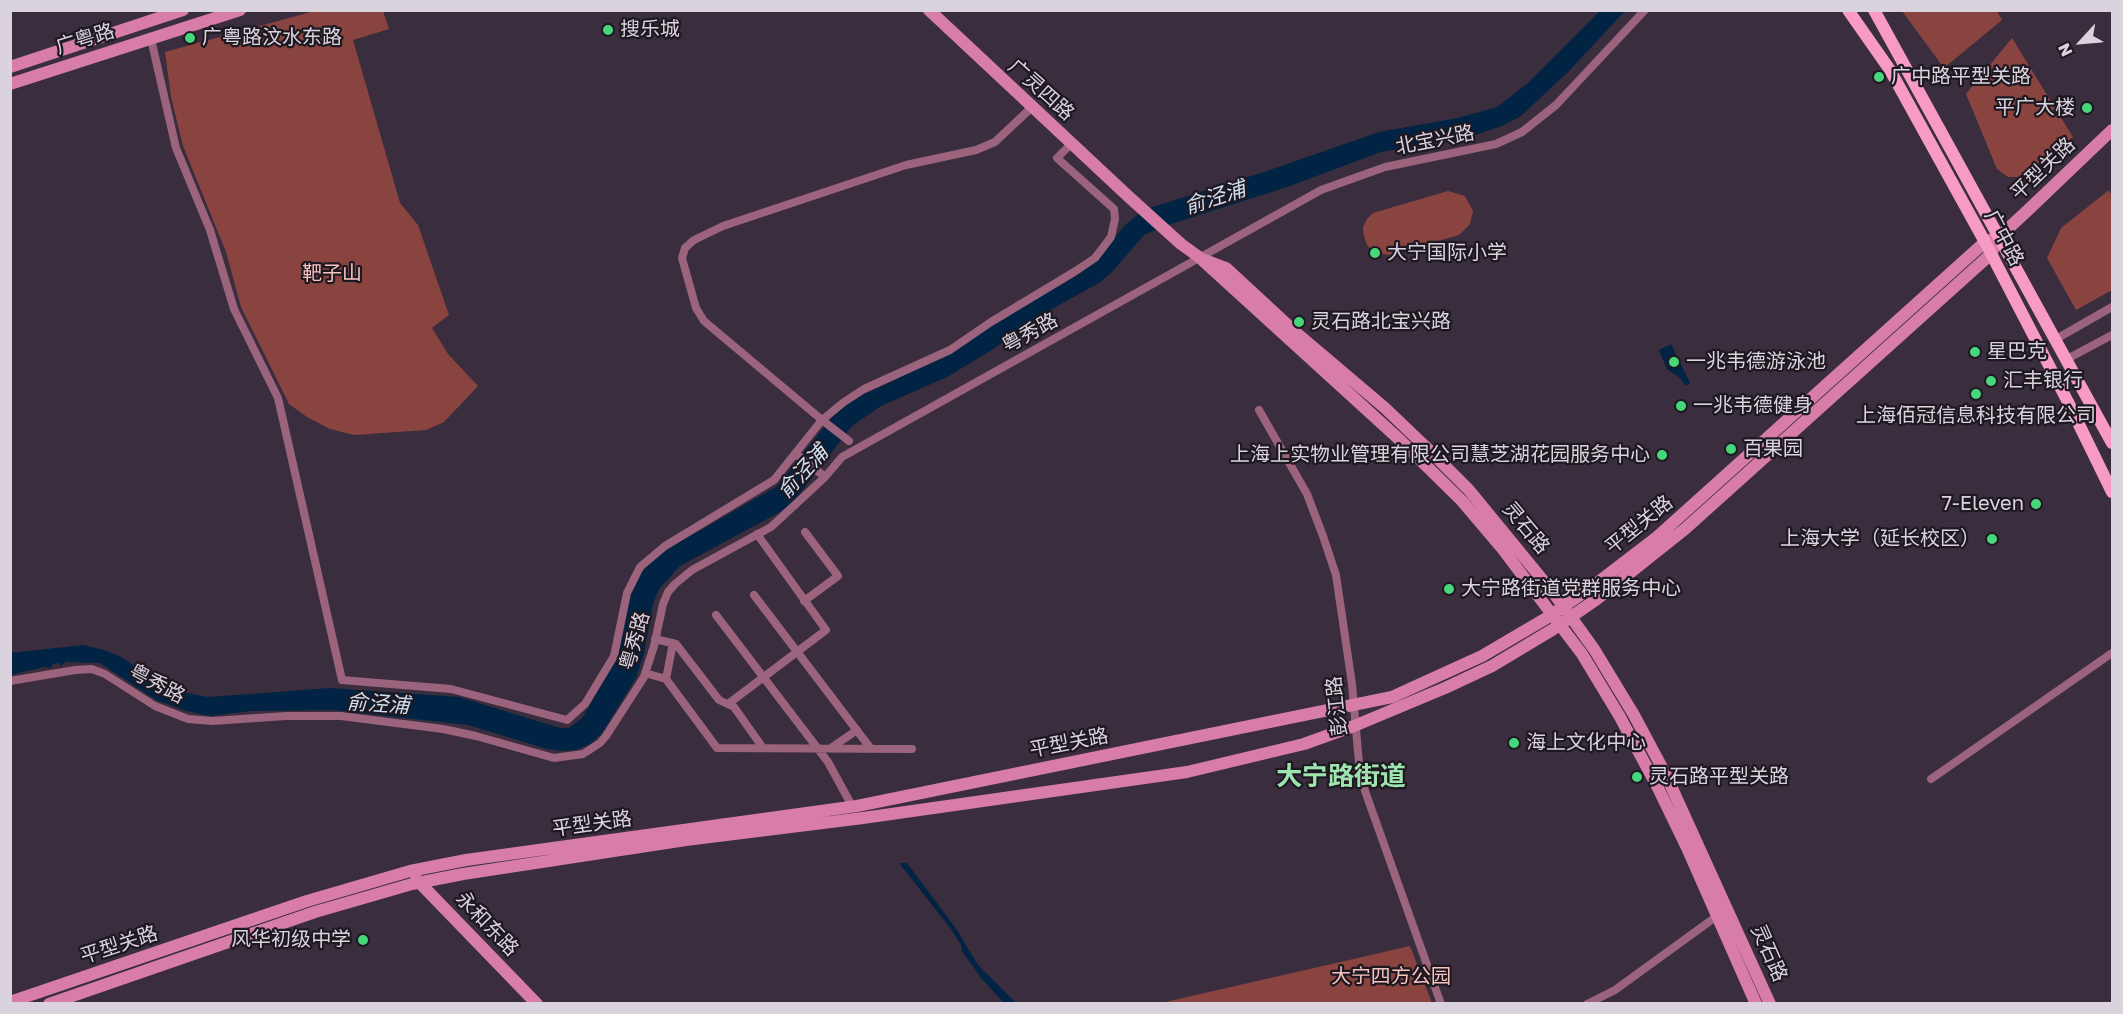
<!DOCTYPE html>
<html>
<head>
<meta charset="utf-8">
<style>
	body { margin:0 }
	#map { position:relative; width:2123px; height:1014px; overflow:hidden; background:#3a2d3e; font-family:"Golos Text",sans-serif }
	canvas { display:block }
	.frame { position:absolute; inset:0; border:12px solid #dad2dd; pointer-events:none }
	.north { position:absolute; left:2051px; top:12px; width:60px; height:60px; -webkit-text-stroke:4px #1e1820; paint-order:stroke; rotate:244deg; font-size:16px; font-weight:700; line-height:24px; text-align:center; color:#dad2dd }
	.north::after { content:''; display:block; margin:auto; width:21px; height:27px; background:#dad2dd; clip-path:polygon(50% 0,100% 100%,50% 72%,0 100%) }
</style>
</head>
<body>
<div id="map">
<canvas width="2123" height="1014"></canvas>
<div class="frame"></div>
<div class="north">N</div>
</div>
<script>
const c = document.querySelector('canvas').getContext('2d');
c.lineJoin = 'round';
function fillPath(path, color) {
  c.fillStyle = color;
  c.fill(path, 'evenodd');
}
function shape(rows) {
  const path = new Path2D();
  for (const r of rows) {
    path.moveTo(r[0], r[1]);
    for (let i = 2; i < r.length; i += 2) path.lineTo(r[i], r[i + 1]);
  }
  return path;
}
function strokePath(path, color, width, dash) {
  c.strokeStyle = color;
  c.lineWidth = width;
  c.lineCap = dash ? 'butt' : 'round';
  c.setLineDash(dash || []);
  c.stroke(path);
}
function label(font, color, halo, rows, align = 'center') {
  c.font = font + ' "Golos Text","Noto Sans SC",sans-serif';
  c.lineWidth = 4.5;
  c.setLineDash([]);
  c.textBaseline = 'middle';
  c.strokeStyle = halo;
  c.fillStyle = color;
  for (const [text, x, y, turn = 0] of rows) {
    c.save();
    c.translate(x, y);
    c.rotate((+turn || 0) * Math.PI / 180);
    c.textAlign = isNaN(turn) ? turn : align;
    if (halo) c.strokeText(text, 0, 0);
    c.fillText(text, 0, 0);
    c.restore();
  }
}
const green = shape([
	[318,10,383,11,389,29,353,40,400,203,418,225,449,315,432,328,448,354,478,386,444,422,426,430,354,435,330,429,307,417,289,404,241,307,226,252,183,146,171,97,165,52],
	[1902,11,1997,11,2002,20,1944,68],
	[2012,38,2073,137,2024,177,2008,177,1997,169,1966,94],
	[2109,190,2112,197,2112,290,2076,310,2047,258,2061,228],
	[1448,191,1465,196,1473,211,1470,224,1459,235,1389,255,1374,252,1367,245,1364,236,1363,227,1367,219,1373,213],
	[1410,946,1432,1003,1161,1003]
]);
const water = shape([
	[1600,11,1625,11,1569,71,1521,116,1502,126,1470,137,1381,152,1290,186,1162,227,1144,235,1112,272,1099,283,1052,309,1018,331,995,348,947,377,881,406,852,426,794,501,780,512,680,566,659,589,653,604,644,654,636,678,602,733,590,744,576,750,562,751,547,749,468,725,333,710,252,711,209,716,187,711,156,700,100,663,66,662,61,666,59,663,53,664,51,668,44,667,11,675,10,653,83,645,104,650,121,657,160,682,187,693,208,697,330,688,459,697,560,728,569,728,582,718,617,659,631,594,642,572,654,558,669,548,776,487,838,410,851,400,897,379,1081,273,1103,253,1124,226,1143,210,1264,172,1379,132,1458,118,1497,107,1528,83],
	[1671,344,1690,383,1686,386,1680,378,1667,369,1659,350],
	[899,863,907,863,957,930,978,965,1016,1003,1004,1003,981,978,962,951,961,945,951,929]
]);
const street = shape([
	[151,39,176,148,210,230,234,309,278,398,342,680,451,689,567,720,585,704,614,656,627,593,640,567,665,546,774,480,822,420,704,321,696,308,682,258,685,248,694,240,723,226,906,165,976,150,995,142,1031,108],
	[2056,339,2112,307],
	[2067,359,2112,335],
	[1259,410,1307,494,1323,536,1336,575,1352,684,1359,763,1365,791,1441,1004],
	[849,441,822,420,844,402,864,389,950,350,991,322,1074,272,1095,258,1111,237,1115,219,1114,209,1057,158,1071,144],
	[796,454,825,477],
	[754,595,871,749],
	[804,601,838,576,805,532],
	[716,615,828,762,852,806],
	[655,639,676,644,719,700,734,707,763,748],
	[645,673,666,679,717,748,912,749],
	[666,679,673,643],
	[10,681,75,670,92,669,105,674,155,706,188,719,212,721,286,716,341,716,443,729,476,736,554,758,583,754,600,743,606,736,644,677,654,646,663,604,668,592,675,584,692,570,771,527,825,477,842,457,1321,190,1385,167,1496,144,1522,132,1556,105,1645,10],
	[728,704,826,630,757,534],
	[831,748,857,730],
	[1931,779,2112,653],
	[1587,1004,1615,990,1717,916]
]);
const secondary = shape([
	[929,10,1129,197,1181,244,1199,257,1401,441,1462,501,1501,547,1582,654,1620,717,1658,788,1688,850,1756,1004],
	[10,67,183,10],
	[10,84,240,10],
	[1205,260,1226,268,1293,330,1385,408,1429,450,1469,490,1555,595,1594,649,1634,715,1666,775,1770,1004],
	[416,879,537,1004],
	[10,1002,307,901,410,871,466,860,857,806,1392,697,1482,656,1550,616,1593,586,1657,537,1985,242,2000,236,2026,212,2112,130],
	[49,1004,315,912,412,884,463,874,686,840,863,818,1187,772,1304,744,1354,726,1445,688,1492,666,1552,630,1597,599,1685,529,1991,254,1995,245]
]);
const primary = shape([
	[1848,10,1890,70,1985,242,2068,402,2112,492],
	[1874,10,2112,443]
]);
const markers = [
	[608,30,6,"#46d77a"],
	[190,38,6,"#46d77a"],
	[1879,77,6,"#46d77a"],
	[2087,108,6,"#46d77a"],
	[1375,253,6,"#46d77a"],
	[1299,322,6,"#46d77a"],
	[1975,352,6,"#46d77a"],
	[1674,362,6,"#46d77a"],
	[1991,381,6,"#46d77a"],
	[1976,394,6,"#46d77a"],
	[1681,406,6,"#46d77a"],
	[1731,449,6,"#46d77a"],
	[1662,455,6,"#46d77a"],
	[2036,504,6,"#46d77a"],
	[1992,539,6,"#46d77a"],
	[1449,589,6,"#46d77a"],
	[1514,743,6,"#46d77a"],
	[1637,777,6,"#46d77a"],
	[363,940,6,"#46d77a"]
];
const poiNames = [
	["搜乐城",620,30],
	["广粤路汶水东路",202,38],
	["广中路平型关路",1891,77],
	["平广大楼",2075,108,"right"],
	["大宁国际小学",1387,253],
	["灵石路北宝兴路",1311,322],
	["星巴克",1987,352],
	["一兆韦德游泳池",1686,362],
	["汇丰银行",2003,381],
	["一兆韦德健身",1693,406],
	["上海佰冠信息科技有限公司",1976,416,"center"],
	["百果园",1743,449],
	["上海上实物业管理有限公司慧芝湖花园服务中心",1650,455,"right"],
	["7-Eleven",2024,504,"right"],
	["上海大学（延长校区）",1980,539,"right"],
	["大宁路街道党群服务中心",1461,589],
	["海上文化中心",1526,743],
	["灵石路平型关路",1649,777],
	["风华初级中学",351,940,"right"]
];
const streetNames = [
	["广粤路",85,39,-17],
	["广灵四路",1041,90,42],
	["北宝兴路",1435,140,-11],
	["平型关路",2043,169,-44],
	["广中路",2004,238,62],
	["粤秀路",1030,333,-29],
	["平型关路",1639,525,-39],
	["灵石路",1526,528,50],
	["粤秀路",635,641,-74],
	["粤秀路",157,684,28],
	["彭江路",1337,706,-96],
	["平型关路",1069,743,-11],
	["平型关路",592,824,-8],
	["永和东路",487,924,46],
	["平型关路",119,945,-18],
	["灵石路",1769,953,66]
];
const parkNames = [
	["靶子山",332,274],
	["大宁四方公园",1391,977]
];
const waterNames = [
	["俞泾浦",1215,198,-18],
	["俞泾浦",803,472,-48],
	["俞泾浦",378,704,4]
];
const districtNames = [
	["大宁路街道",1341,777]
];
fillPath(green, '#894440');
fillPath(water, '#022444');
strokePath(street, '#9c637d', 8);
strokePath(secondary, '#d77da7', 12);
strokePath(primary, '#f79bc5', 12);
for (const [x, y, r, color] of markers) {
  const dot = new Path2D();
  dot.arc(x, y, r, 0, 2 * Math.PI);
  c.fillStyle = color;
  c.fill(dot);
  strokePath(dot, '#1e1820', 2);
}
label('20px', '#dad2dd', '#1e1820', poiNames, 'left');
label('20px', '#dad2dd', '#1e1820', streetNames);
label('20px', '#f6c3be', '#1e1820', parkNames);
label('italic 21px', '#d0e0f2', '#1e1820', waterNames);
label('bold 26px', '#9fe3af', '#1e1820', districtNames);
</script>
</body>
</html>
